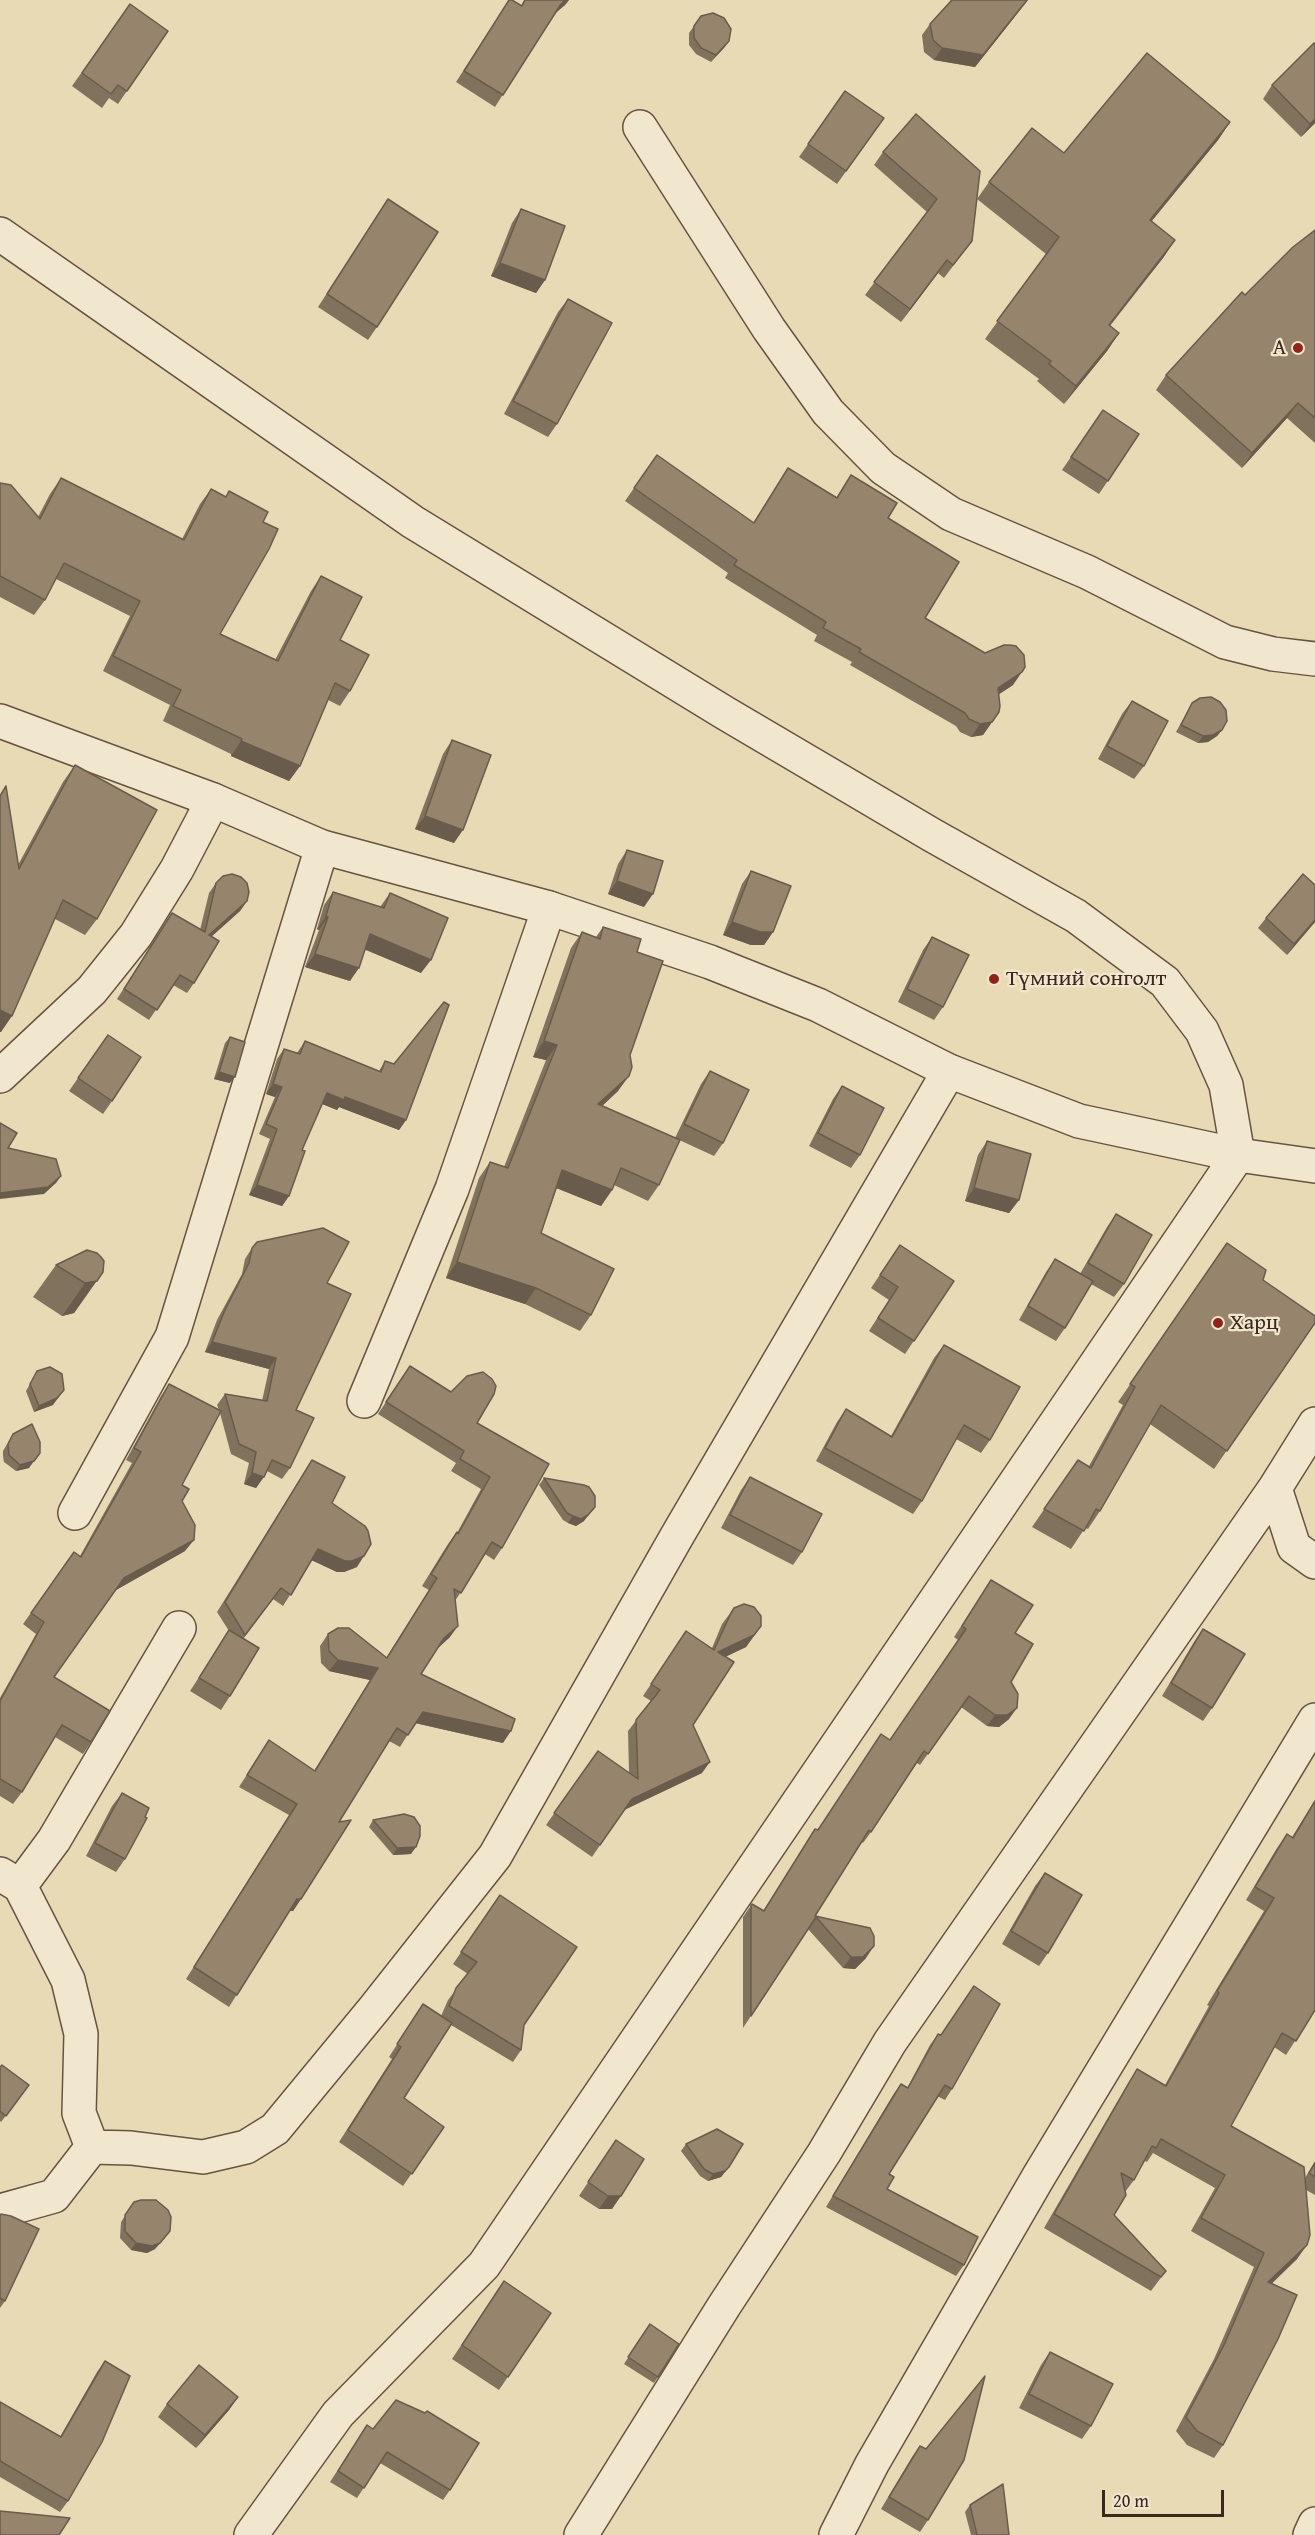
<!DOCTYPE html>
<html>
<head>
<meta charset="utf-8">
<style>
	body { margin:0 }
	#map { position:relative; width:1315px; height:2535px; overflow:hidden; background:#e8dab4; font-family:"Gentium Book Plus",serif }
	canvas { display:block }
	.scale { position:absolute; left:1102px; top:2490px; width:122px; height:27px; box-sizing:border-box; border:3px solid #3d261d; border-top:0; padding-left:8px; font-size:18px; line-height:21px; white-space:nowrap; color:#3d261d; -webkit-text-stroke:4px #f0e7ce; paint-order:stroke }
</style>
</head>
<body>
<div id="map">
<canvas width="1315" height="2535"></canvas>
<div class="scale">20 m</div>
</div>
<script>
const c = document.querySelector('canvas').getContext('2d');
c.lineJoin = 'round';
function shape(rows) {
  const path = new Path2D();
  for (const r of rows) {
    path.moveTo(r[0], r[1]);
    for (let i = 2; i < r.length; i += 2) path.lineTo(r[i], r[i + 1]);
  }
  return path;
}
function strokePath(path, color, width, dash) {
  c.strokeStyle = color;
  c.lineWidth = width;
  c.lineCap = dash ? 'butt' : 'round';
  c.setLineDash(dash || []);
  c.stroke(path);
}
function fillPath(path, color) {
  c.fillStyle = color;
  c.fill(path, 'evenodd');
}
function label(font, color, halo, rows, align = 'center') {
  c.font = font + ' "Gentium Book Plus",serif';
  c.lineWidth = 4.5;
  c.setLineDash([]);
  c.textBaseline = 'middle';
  c.strokeStyle = halo;
  c.fillStyle = color;
  for (const [text, x, y, turn = 0] of rows) {
    c.save();
    c.translate(x, y);
    c.rotate((+turn || 0) * Math.PI / 180);
    c.textAlign = isNaN(turn) ? turn : align;
    if (halo) c.strokeText(text, 0, 0);
    c.fillText(text, 0, 0);
    c.restore();
  }
}
const minor = shape([
	[640,127,769,329,828,412,883,468,951,514,1087,572,1225,642,1273,654,1315,659],
	[0,234,413,522,725,713,932,835,1076,916,1165,982,1202,1031,1226,1085,1238,1155,484,2265,338,2414,251,2535],
	[0,1076,92,990,136,935,177,869,213,800],
	[364,1401,452,1189,549,908],
	[1315,1424,1275,1488,1294,1547,1315,1562],
	[75,1513,172,1337,322,847],
	[0,1874,20,1886,68,1980,81,2034,79,2113,92,2147],
	[20,1886,54,1840,179,1628],
	[0,2211,54,2196,92,2147,131,2148,203,2157,246,2147,275,2129,374,2009,495,1856,677,1536,949,1071],
	[581,2535,724,2306,824,2153,890,2042,1275,1488],
	[836,2535,872,2464,1039,2176,1315,1720],
	[1310,2535,1315,2524]
]);
const tertiary = shape([
	[0,721,213,800,322,847,549,908,710,962,818,1005,949,1071,1079,1121,1238,1155,1315,1166]
]);
const wall = shape([
	[509,0,521,6,524,0,569,0,565,5,554,14,495,107,456,82],
	[951,0,1028,0,975,67,934,60,924,52,922,35,930,24],
	[130,4,168,31,118,104,109,98,102,108,72,86],
	[694,26,729,41,711,62,696,54,689,45,689,33],
	[1315,45,1315,123,1301,137,1263,99,1272,85],
	[845,91,884,118,837,184,799,157],
	[1230,122,1218,140,1151,221,1175,240,1163,258,1110,326,1119,333,1107,351,1064,404,1037,381,1039,379,985,339,1046,254,977,199,972,241,944,278,938,273,901,322,865,295,927,212,874,165,883,152,977,199,989,182,1064,153],
	[388,199,377,327,368,340,318,307],
	[521,209,545,280,536,293,491,276,512,223],
	[1315,230,1315,443,1287,418,1242,468,1156,390,1166,375,1245,295],
	[568,299,557,424,548,437,504,414,558,312],
	[1103,410,1139,434,1099,494,1062,470],
	[657,455,753,523,788,468,836,498,851,475,888,518,925,618,1013,685,999,694,999,712,983,735,971,737,960,732,956,726,850,665,852,662,814,641,817,635,725,578,728,573,625,501],
	[61,478,182,539,200,504,211,489,225,497,229,491,263,522,220,634,275,660,311,591,321,576,340,640,350,691,340,706,328,700,300,766,289,781,231,756,231,754,163,721,170,705,103,671,130,616,56,579,45,600,34,615,0,597,0,483,38,517,50,494],
	[1132,701,1144,766,1134,779,1098,759,1122,714],
	[1192,703,1222,730,1217,736,1208,742,1198,743,1176,732,1188,710],
	[452,740,454,843,415,829,443,754],
	[75,765,97,919,85,935,55,919,1,1032,0,795,6,786,18,865,63,782],
	[627,850,644,907,608,894,618,864],
	[751,871,773,932,764,945,751,945,723,935,742,884],
	[216,883,247,901,240,911,212,936,194,983,187,993,173,985,149,1020,117,999,172,913,200,930,209,893],
	[1315,885,1315,922,1287,955,1258,928,1266,918],
	[333,892,380,907,390,893,421,973,366,949,350,981,305,967,319,930,317,929,324,905],
	[603,927,637,952,630,1055,618,1091,602,1106,659,1185,648,1201,614,1185,612,1190,601,1206,557,1188,541,1233,591,1315,580,1331,525,1304,446,1278,479,1178,490,1162,504,1167,546,1060,533,1057,571,948,582,932,596,937],
	[932,937,943,1007,934,1020,898,1002,923,950],
	[108,1035,112,1101,103,1114,69,1091],
	[230,1037,230,1083,214,1079,225,1043],
	[305,1041,379,1071,385,1061,406,1120,399,1130,339,1107,337,1110,322,1104,302,1150,289,1196,282,1206,249,1195,270,1139,259,1134,275,1097,266,1094,277,1059,284,1049,297,1053],
	[710,1071,723,1143,714,1156,675,1138,701,1084],
	[842,1086,860,1155,851,1168,809,1146,833,1099],
	[987,1141,1019,1200,1009,1213,965,1201,978,1155],
	[1116,1214,1124,1284,1114,1297,1091,1284,1065,1328,1056,1341,1019,1320,1046,1272,1055,1259,1080,1274,1107,1227],
	[1227,1243,1263,1280,1315,1323,1214,1469,1150,1424,1100,1511,1088,1529,1085,1528,1071,1549,1032,1527,1078,1460,1089,1466,1123,1405,1118,1402],
	[900,1245,954,1281,905,1354,869,1331,889,1300,871,1288],
	[252,1248,327,1283,296,1410,290,1468,282,1479,267,1471,256,1488,244,1484,249,1463,231,1454,220,1413,182,1485,182,1501,185,1551,116,1590,54,1677,91,1742,83,1754,55,1737,22,1792,13,1804,0,1796,0,1698,36,1634,23,1624,74,1552,80,1556,132,1463,126,1460,161,1396,169,1384,219,1410,217,1405,225,1394,262,1401,269,1369,205,1352,217,1320,242,1274,245,1259],
	[56,1265,103,1272,74,1313,62,1316,33,1297],
	[944,1345,990,1440,981,1453,956,1439,922,1501,913,1514,816,1461,837,1422,846,1409,891,1436,934,1358],
	[410,1366,477,1423,549,1464,502,1548,494,1560,485,1554,455,1601,450,1637,438,1648,421,1674,503,1743,415,1723,400,1747,389,1741,339,1822,301,1899,293,1911,289,1911,229,2007,186,1979,289,1815,239,1787,269,1740,314,1771,370,1680,329,1671,321,1663,320,1646,328,1634,386,1658,429,1590,422,1586,448,1544,457,1532,457,1533,481,1489,451,1471,456,1463,378,1414],
	[37,1371,53,1405,34,1412,26,1391],
	[13,1434,29,1468,16,1471,4,1462,3,1456,3,1451],
	[312,1460,332,1503,357,1567,344,1572,337,1572,312,1560,283,1606,273,1599,244,1638,230,1696,221,1710,190,1691,229,1631,217,1612],
	[750,1477,802,1552,793,1565,721,1528,741,1490],
	[544,1478,584,1521,576,1526,568,1523,563,1520,539,1485],
	[991,1580,1015,1633,1009,1719,999,1727,987,1726,961,1707,920,1765,917,1763,871,1832,863,1843,862,1842,815,1916,866,1958,855,1969,843,1968,808,1929,743,2028,743,1917,752,1904,763,1911,815,1829,817,1830,890,1740,958,1640,954,1637],
	[734,1608,761,1626,746,1647,725,1657,693,1725,702,1773,624,1810,592,1857,546,1825,598,1751,629,1773,628,1731,651,1701,643,1696,686,1631,712,1648,722,1624],
	[1203,1629,1212,1708,1203,1721,1162,1696,1194,1642],
	[122,1793,125,1859,116,1872,86,1856,112,1806],
	[1315,1800,1315,2010,1286,2055,1274,2047,1231,2126,1305,2178,1315,2161,1315,2195,1306,2190,1297,2259,1271,2284,1223,2445,1214,2458,1187,2445,1176,2431,1214,2359,1254,2267,1191,2231,1215,2188,1153,2153,1147,2162,1145,2161,1134,2180,1125,2192,1114,2215,1166,2271,1151,2291,1044,2228,1128,2083,1137,2069,1165,2085,1209,2006,1207,2005,1264,1911,1246,1900,1277,1848,1287,1834,1292,1837],
	[373,1820,411,1854,393,1855,369,1827],
	[1045,1873,1048,1953,1039,1966,1002,1944,1035,1886],
	[500,1895,524,2025,521,2050,513,2062,451,2025,404,2098,444,2127,403,2186,339,2142,392,2059,389,2057,423,2004,441,2016,448,2000,468,1974,453,1964],
	[938,2034,952,2089,945,2100,937,2096,889,2174,887,2189,964,2265,956,2276,826,2207,893,2095,901,2084,907,2088,930,2045],
	[0,2067,29,2085,1,2122,0,2121],
	[616,2140,612,2209,599,2209,579,2196],
	[686,2144,729,2167,721,2177,708,2181,700,2176,681,2151],
	[134,2202,165,2238,155,2249,147,2253,131,2250,120,2238,121,2222],
	[0,2215,5,2301,0,2308],
	[495,2294,551,2313,499,2390,452,2359],
	[650,2324,658,2377,654,2383,624,2364],
	[1050,2352,1091,2426,1082,2439,1019,2408,1041,2365],
	[105,2361,68,2501,60,2512,0,2477,0,2402,60,2437,97,2372],
	[238,2397,229,2410,196,2448,158,2417,167,2404],
	[367,2425,450,2490,443,2500,380,2463,357,2498,330,2482],
	[920,2446,928,2520,920,2532,881,2509,912,2457],
	[970,2505,1009,2535,971,2535,965,2512]
]);
const shadedWall = shape([
	[565,0,569,0,565,5,552,16,561,4],
	[1027,0,1028,0,975,67,934,60,942,48],
	[729,41,724,48,711,62,716,55],
	[1315,119,1315,123,1301,137,1310,124],
	[1230,122,1218,140,1138,238,1150,220],
	[1175,240,1163,258,1096,342,1109,325],
	[947,260,938,273,901,322,910,309],
	[500,263,545,280,536,293,491,276],
	[1119,333,1107,351,1064,404,1076,386],
	[1298,403,1287,418,1242,468,1252,453],
	[1022,672,1013,685,989,701,998,688],
	[999,712,983,735,971,737,980,724],
	[1222,730,1217,736,1208,742,1198,743,1203,736],
	[241,741,300,766,289,781,231,756],
	[425,816,463,830,454,843,415,829],
	[617,881,653,894,644,907,608,894],
	[247,901,240,911,202,945,209,935],
	[326,916,328,917,319,930,317,929],
	[1315,920,1315,922,1287,955,1294,944],
	[732,922,773,932,764,945,751,945,723,935],
	[370,934,431,960,421,973,361,948],
	[315,954,359,968,350,981,305,967],
	[0,1010,12,1016,1,1032,0,1032],
	[544,1041,557,1045,546,1060,533,1057],
	[219,1072,235,1077,230,1083,214,1079],
	[629,1076,618,1091,587,1120,598,1104],
	[273,1084,282,1087,275,1097,266,1094],
	[327,1093,345,1097,406,1120,399,1130,339,1107,337,1110,320,1103],
	[562,1170,612,1190,601,1206,551,1186],
	[61,1176,56,1183,44,1194,0,1199,0,1193],
	[257,1185,289,1196,282,1206,249,1195],
	[974,1188,1019,1200,1009,1213,965,1201],
	[457,1262,536,1288,525,1304,446,1278],
	[103,1272,74,1313,62,1316,85,1283],
	[212,1342,276,1358,269,1369,205,1352],
	[64,1390,53,1405,34,1412,39,1406],
	[40,1453,29,1468,16,1471,20,1465],
	[252,1473,264,1477,256,1488,244,1484],
	[595,1507,584,1521,576,1526,568,1523,573,1516],
	[194,1540,185,1551,116,1590,124,1578],
	[318,1549,364,1556,357,1567,344,1572,337,1572,311,1560],
	[458,1626,450,1637,436,1650,444,1638],
	[761,1626,746,1647,710,1664,718,1652],
	[338,1660,378,1668,370,1680,329,1671],
	[1017,1708,1009,1719,999,1727,987,1726,995,1715],
	[423,1712,511,1731,503,1743,415,1723],
	[710,1762,702,1773,624,1810,632,1799],
	[416,1847,411,1854,393,1855,397,1848],
	[297,1899,301,1899,293,1911,288,1911],
	[874,1946,866,1958,855,1969,843,1968,851,1957],
	[729,2167,721,2177,708,2181,713,2174],
	[608,2196,621,2196,612,2209,599,2209],
	[170,2231,155,2249,147,2253,131,2250,136,2243],
	[1307,2245,1297,2259,1259,2296,1268,2282],
	[238,2397,229,2410,196,2448,205,2435]
]);
const building = shape([
	[509,0,512,0,522,6,525,0,565,0,561,4,503,95,464,71,509,0],
	[952,0,1027,0,983,55,942,48,933,40,930,24,952,0],
	[130,4,168,31,127,91,118,85,111,94,82,73,130,4],
	[713,13,724,18,731,29,729,41,716,55,701,48,694,38,694,26,701,16,713,13],
	[1314,43,1315,45,1315,119,1310,124,1272,85,1314,43],
	[1147,53,1230,122,1150,220,1175,240,1109,325,1119,333,1076,386,1049,364,1051,361,997,321,1059,237,989,182,1032,128,1064,153,1147,53],
	[845,91,884,118,846,171,808,144,845,91],
	[916,114,980,171,972,241,953,265,947,260,910,309,874,282,937,199,883,152,916,114],
	[388,199,438,232,377,327,327,294,388,199],
	[521,209,565,226,545,280,500,263,521,209],
	[1315,230,1315,418,1298,403,1252,453,1166,375,1242,292,1245,295,1293,247,1315,230],
	[568,299,612,323,557,424,513,401,568,299],
	[1103,410,1139,434,1108,481,1071,457,1103,410],
	[657,455,754,523,788,468,837,498,851,475,897,503,888,518,959,562,925,618,985,653,1004,645,1010,645,1016,646,1024,655,1025,667,1022,672,998,688,1000,706,999,712,992,722,980,724,969,719,965,713,859,652,861,649,823,628,826,622,734,565,737,560,634,488,657,455],
	[61,478,184,540,211,489,226,497,229,491,268,512,263,522,278,529,269,549,220,634,278,661,321,576,362,597,340,640,369,655,350,691,335,683,300,766,241,741,242,739,173,706,181,690,113,656,140,601,64,563,45,600,0,576,0,483,11,485,40,519,61,478],
	[1211,697,1220,702,1226,710,1227,721,1222,730,1213,735,1203,736,1181,725,1192,703,1200,698,1211,697],
	[1132,701,1168,721,1144,766,1107,746,1132,701],
	[452,740,491,755,463,830,425,816,452,740],
	[75,765,157,810,97,919,63,900,12,1016,0,1010,0,796,6,786,19,869,75,765],
	[627,850,663,861,653,894,617,881,627,850],
	[751,871,791,886,773,932,760,932,732,922,751,871],
	[232,874,241,877,247,883,249,892,247,901,209,935,219,941,194,983,180,975,157,1010,124,989,172,913,205,932,216,883,223,876,232,874],
	[1303,874,1315,885,1315,920,1294,944,1266,918,1303,874],
	[333,892,384,908,390,893,448,918,431,960,370,934,359,968,315,954,328,917,326,916,333,892],
	[603,927,641,939,637,952,663,961,630,1055,632,1067,629,1076,598,1104,680,1140,659,1185,621,1168,612,1190,562,1170,541,1233,614,1269,591,1315,536,1288,457,1262,490,1162,508,1168,557,1045,544,1041,582,932,600,939,603,927],
	[932,937,969,955,943,1007,907,989,932,937],
	[444,1002,449,1005,406,1120,345,1097,344,1100,327,1093,302,1150,305,1151,289,1196,257,1185,277,1129,266,1124,282,1087,273,1084,284,1049,300,1054,305,1041,381,1072,385,1061,394,1064,444,1002],
	[108,1035,141,1057,112,1101,78,1078,108,1035],
	[230,1037,245,1042,235,1077,219,1072,230,1037],
	[710,1071,749,1090,723,1143,684,1124,710,1071],
	[842,1086,884,1108,860,1155,818,1133,842,1086],
	[0,1123,17,1133,8,1148,56,1159,61,1176,48,1187,0,1193,0,1123],
	[987,1141,1031,1154,1019,1200,974,1188,987,1141],
	[1116,1214,1152,1235,1124,1284,1088,1263,1116,1214],
	[323,1228,349,1242,327,1283,351,1294,296,1410,314,1418,290,1468,272,1460,264,1477,252,1473,256,1452,239,1444,225,1394,267,1401,276,1358,212,1342,225,1310,249,1263,252,1248,257,1242,323,1228],
	[1227,1243,1266,1270,1263,1280,1315,1316,1315,1323,1227,1451,1161,1405,1100,1511,1096,1509,1084,1531,1044,1509,1078,1460,1091,1468,1135,1387,1130,1384,1227,1243],
	[900,1245,954,1281,914,1341,878,1318,898,1287,880,1275,900,1245],
	[87,1250,97,1253,101,1257,104,1261,103,1272,97,1281,85,1283,56,1265,87,1250],
	[1055,1259,1093,1281,1065,1328,1028,1306,1055,1259],
	[944,1345,1020,1387,990,1440,964,1425,922,1501,825,1448,846,1409,892,1437,944,1345],
	[410,1366,451,1392,467,1376,483,1372,492,1379,496,1386,494,1394,477,1423,549,1464,502,1548,492,1542,461,1593,454,1589,458,1626,444,1638,421,1674,515,1719,511,1731,423,1712,408,1735,397,1728,339,1822,351,1820,301,1899,297,1899,237,1995,194,1967,297,1804,247,1775,269,1740,315,1771,378,1668,338,1660,329,1651,328,1634,338,1628,349,1628,387,1658,437,1578,431,1574,457,1532,458,1534,490,1477,460,1459,464,1451,386,1402,410,1366],
	[50,1367,62,1374,64,1390,57,1398,39,1406,30,1384,37,1371,50,1367],
	[169,1384,221,1411,182,1485,189,1489,182,1501,195,1525,194,1540,124,1578,54,1677,110,1711,91,1742,62,1725,22,1792,0,1779,0,1701,44,1622,31,1613,74,1552,81,1557,141,1452,134,1448,169,1384],
	[32,1424,40,1442,40,1453,34,1461,20,1465,9,1455,8,1444,13,1434,32,1424],
	[312,1460,345,1477,332,1503,365,1526,368,1531,371,1544,364,1556,352,1561,345,1561,318,1549,291,1595,281,1588,245,1635,225,1602,312,1460],
	[750,1477,822,1514,802,1552,730,1515,750,1477],
	[544,1478,584,1485,589,1487,595,1496,595,1507,588,1515,581,1519,573,1516,567,1513,544,1478],
	[991,1580,1033,1605,1015,1633,1033,1644,1011,1682,1018,1694,1017,1708,1007,1715,995,1715,969,1696,928,1754,924,1751,871,1832,869,1830,815,1916,870,1928,874,1936,874,1946,863,1957,851,1957,816,1917,751,2016,751,1905,752,1904,764,1911,815,1829,818,1830,881,1734,890,1740,966,1629,962,1626,991,1580],
	[744,1604,754,1607,761,1616,761,1626,754,1635,718,1652,734,1662,693,1725,710,1762,632,1799,600,1845,554,1813,598,1751,638,1779,636,1720,660,1690,651,1684,686,1631,714,1650,731,1613,734,1608,744,1604],
	[1203,1629,1245,1654,1212,1708,1171,1683,1203,1629],
	[229,1630,259,1648,230,1696,199,1678,229,1630],
	[122,1793,149,1808,145,1817,147,1818,125,1859,95,1843,122,1793],
	[1315,1801,1315,2010,1296,2041,1282,2033,1231,2126,1304,2167,1310,2235,1307,2245,1268,2282,1297,2295,1278,2339,1223,2445,1197,2431,1186,2417,1224,2345,1264,2253,1201,2218,1225,2175,1161,2139,1156,2148,1152,2146,1134,2180,1121,2173,1126,2195,1114,2215,1166,2271,1161,2277,1054,2214,1137,2069,1166,2086,1219,1993,1217,1991,1274,1898,1255,1887,1287,1834,1293,1838,1315,1801],
	[404,1814,414,1817,420,1826,420,1836,416,1847,397,1848,373,1820,404,1814],
	[1045,1873,1082,1895,1048,1953,1011,1931,1045,1873],
	[500,1895,577,1947,524,2025,521,2050,449,2006,456,1988,477,1962,461,1952,500,1895],
	[974,1986,1000,2004,952,2089,945,2085,889,2174,894,2177,887,2189,978,2237,964,2265,833,2196,901,2084,908,2088,938,2034,941,2035,974,1986],
	[423,2004,452,2023,404,2098,444,2127,412,2174,348,2130,401,2047,397,2044,423,2004],
	[2,2065,29,2085,6,2116,0,2111,0,2067,2,2065],
	[717,2129,743,2144,729,2167,725,2171,713,2174,704,2169,686,2144,717,2129],
	[616,2140,644,2159,621,2196,608,2196,588,2182,616,2140],
	[1315,2163,1315,2177,1309,2173,1315,2163],
	[141,2200,156,2200,168,2210,171,2217,170,2231,160,2243,152,2246,136,2243,125,2231,125,2215,134,2202,141,2200],
	[1,2214,11,2216,39,2229,5,2301,0,2298,0,2216,1,2214],
	[504,2281,551,2313,508,2377,462,2345,504,2281],
	[650,2324,679,2344,658,2377,628,2357,650,2324],
	[1050,2352,1113,2384,1091,2426,1029,2394,1050,2352],
	[105,2361,130,2376,102,2442,68,2501,0,2461,0,2402,61,2437,105,2361],
	[199,2365,238,2397,205,2435,167,2404,199,2365],
	[985,2376,964,2460,928,2520,889,2497,920,2446,926,2449,985,2376],
	[396,2400,425,2413,427,2411,479,2443,450,2490,387,2452,364,2488,338,2471,367,2425,373,2429,396,2400],
	[1003,2484,1009,2535,977,2535,970,2505,1003,2484],
	[0,2511,70,2518,59,2535,0,2535,0,2511]
]);
const markers = [
	[1298,348,6,"#8f2418"],
	[994,979,6,"#8f2418"],
	[1218,1323,6,"#8f2418"]
];
const poiNames = [
	["A",1286,348,"right"],
	["Түмний сонголт",1006,979],
	["Харц",1230,1323]
];
strokePath(minor, '#685343', 36);
strokePath(tertiary, '#685343', 36);
strokePath(minor, '#f0e7ce', 33);
strokePath(tertiary, '#f0e7ce', 33);
fillPath(wall, '#81725d');
fillPath(shadedWall, '#695c4c');
fillPath(building, '#96846c');
strokePath(building, '#695c4c', 1.5);
for (const [x, y, r, color] of markers) {
  const dot = new Path2D();
  dot.arc(x, y, r, 0, 2 * Math.PI);
  c.fillStyle = color;
  c.fill(dot);
  strokePath(dot, '#f0e7ce', 2);
}
label('22px', '#3d261d', '#f0e7ce', poiNames, 'left');
</script>
</body>
</html>
